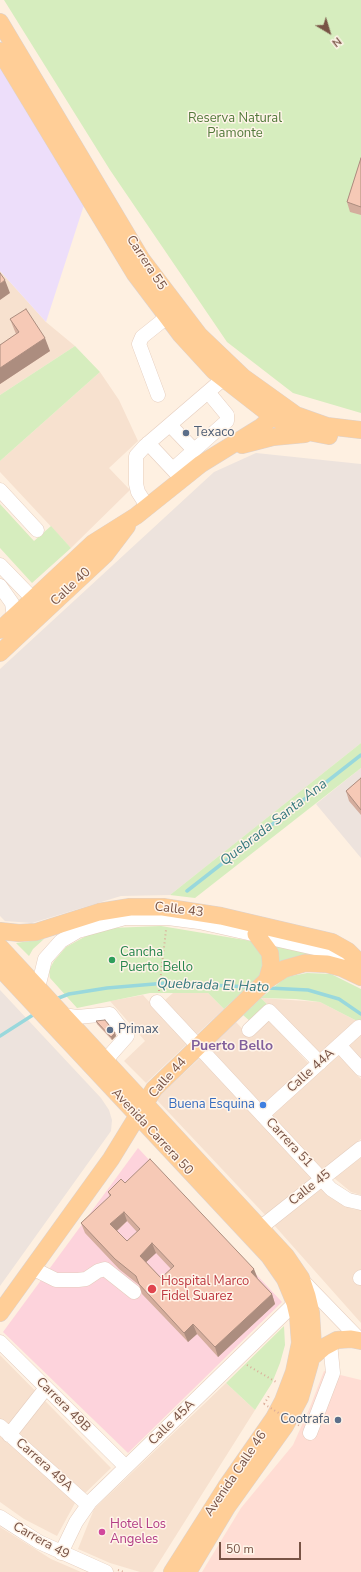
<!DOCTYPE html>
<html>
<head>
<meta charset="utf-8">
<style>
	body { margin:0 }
	#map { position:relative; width:361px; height:1572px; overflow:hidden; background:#fef0e1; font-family:"Nunito Sans",sans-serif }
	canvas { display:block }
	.north { position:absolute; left:309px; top:12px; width:40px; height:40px; -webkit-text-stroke:3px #fff4e9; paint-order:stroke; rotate:142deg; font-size:11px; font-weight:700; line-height:16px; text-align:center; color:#785345 }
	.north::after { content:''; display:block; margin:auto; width:14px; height:18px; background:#785345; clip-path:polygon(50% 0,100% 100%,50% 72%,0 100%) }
	.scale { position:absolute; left:219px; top:1542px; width:82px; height:18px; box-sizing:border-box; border:2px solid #785345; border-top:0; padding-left:5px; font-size:12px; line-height:14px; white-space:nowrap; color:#785345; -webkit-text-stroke:3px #fff4e9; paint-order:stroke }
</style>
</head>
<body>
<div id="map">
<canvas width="361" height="1572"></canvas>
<div class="north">N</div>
<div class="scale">50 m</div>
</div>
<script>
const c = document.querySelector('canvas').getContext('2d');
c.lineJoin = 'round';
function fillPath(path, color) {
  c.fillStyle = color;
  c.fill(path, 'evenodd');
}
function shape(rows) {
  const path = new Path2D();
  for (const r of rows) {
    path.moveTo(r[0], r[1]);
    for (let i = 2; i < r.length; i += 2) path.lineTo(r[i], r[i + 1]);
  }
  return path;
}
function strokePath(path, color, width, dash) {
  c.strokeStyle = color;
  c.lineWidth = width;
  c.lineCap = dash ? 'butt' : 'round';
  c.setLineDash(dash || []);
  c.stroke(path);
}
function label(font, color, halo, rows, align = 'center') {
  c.font = font + ' "Nunito Sans",sans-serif';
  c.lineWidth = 3;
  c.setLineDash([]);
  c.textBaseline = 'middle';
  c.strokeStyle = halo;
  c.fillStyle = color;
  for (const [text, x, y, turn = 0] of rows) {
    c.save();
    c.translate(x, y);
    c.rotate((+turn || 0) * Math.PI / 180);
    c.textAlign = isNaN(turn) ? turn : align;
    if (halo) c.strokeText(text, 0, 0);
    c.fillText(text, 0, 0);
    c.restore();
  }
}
const residential = shape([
	[0,271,46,322,75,346,0,395],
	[100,372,119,400,138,441,109,468,130,490,71,548,0,472,0,461],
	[173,993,208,993,224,1009,196,1035,165,1000],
	[143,995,187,1044,146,1083,124,1061,145,1041,110,1001],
	[261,998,320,1002,359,1022,321,1058],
	[268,1019,310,1065,263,1108,207,1049,236,1022,249,1036],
	[361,1031,361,1063,345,1045],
	[338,1054,361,1079,361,1139,322,1171,269,1115],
	[200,1058,315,1179,268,1218,156,1099],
	[361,1157,361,1195,351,1192,334,1178],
	[323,1187,337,1201,352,1209,361,1210,361,1323,274,1225],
	[0,1355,111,1468,75,1503,57,1536,24,1519,0,1502],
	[226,1383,255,1410,153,1572,140,1572,110,1563,78,1549,94,1509],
	[0,1527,51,1559,81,1572,0,1572]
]);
const commercial = shape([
	[324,1371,361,1380,361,1572,202,1572,241,1508,293,1445,310,1407]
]);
const industrial = shape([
	[256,453,361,464,361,743,170,895,121,896,32,923,5,921,0,916,0,669,214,472],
	[361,768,361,858,316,804],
	[0,990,101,1098,109,1110,112,1120,111,1131,0,1286]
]);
const education = shape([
	[0,68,84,205,46,322,0,271]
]);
const medical = shape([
	[138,1148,282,1302,128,1453,3,1332]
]);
const green = shape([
	[4,0,361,0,361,413,293,393,227,342,110,170],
	[75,346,100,372,0,461,0,395],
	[0,504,34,541,51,526,71,548,32,583,0,548],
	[361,743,361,768,195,898,170,895],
	[161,926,251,941,262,955,263,966,259,976,224,1009,208,993,150,993,77,1008,50,978,49,970,54,961,66,947,88,935,111,928],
	[44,939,33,949,29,956,16,943],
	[273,944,342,960,275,963],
	[307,973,331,974,361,989,361,1023,320,1002,296,999,261,998,268,1005,251,1022,243,1015,261,998,286,977],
	[284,1326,285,1345,280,1363,272,1383,255,1410,226,1383]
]);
const stream = shape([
	[187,891,361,755],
	[268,988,308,990,339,999,361,1014],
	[56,999,69,994,107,988,166,983,252,987],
	[0,1036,36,1013]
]);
const path = shape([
	[159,991,166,930],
	[247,1365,276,1382],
	[264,1404,269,1396],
	[118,1570,124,1572]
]);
const minor = shape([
	[158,395,139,344,142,337,167,317],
	[170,425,194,450],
	[148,443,179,476],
	[173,469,227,421,227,415,208,392],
	[0,490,37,530],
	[147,506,138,492,136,484,136,456,145,446,223,379],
	[0,565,33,599,36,609],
	[0,586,12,603,14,617],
	[38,988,45,959,61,941,78,931,125,918,168,918,199,922,350,956],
	[157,1002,331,1189,348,1200,361,1203],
	[63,1015,77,1017,110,1014,127,1036,111,1054,107,1063],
	[249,1030,269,1011,320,1063],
	[339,1045,361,1069],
	[262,1115,359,1027],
	[260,1228,361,1148],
	[32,1268,56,1280,78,1280,86,1279,98,1271,105,1269,134,1292],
	[360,1278,361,1277],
	[302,1280,361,1341],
	[0,1342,126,1467],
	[0,1426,88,1505],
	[310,1433,333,1373,330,1343],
	[9,1435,46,1388],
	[0,1517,39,1542,106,1572],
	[61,1553,76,1522,90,1502,295,1303]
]);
const major = shape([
	[0,22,142,260,199,335,243,377,296,415,327,426,361,430],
	[0,51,135,274,181,335,214,371,273,417,298,430,329,436],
	[242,445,273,437,305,434],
	[0,630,93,543,136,516,201,464,261,427,280,410],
	[0,653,105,555,127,526],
	[0,931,19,933,36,932,99,912,130,907,163,907,221,916,332,942,348,951,361,964],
	[256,934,270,953,271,966,267,980],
	[0,947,286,1256,301,1278,307,1296,311,1313,313,1346,310,1363,300,1398,285,1426,227,1507,188,1572],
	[0,968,269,1256,285,1279,295,1303,298,1316,300,1343,294,1372,283,1401,274,1418,226,1487,172,1572],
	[0,1313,111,1159,154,1089,267,980,284,969,305,963,327,964,342,968,361,977],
	[311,1358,324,1347,337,1340,351,1339,361,1341]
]);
const pathBridge = shape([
	[264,1404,300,1426]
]);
const wall = shape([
	[361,158,361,215,350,212,347,202],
	[10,319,50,351,0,384,0,345,16,334],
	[361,778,361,815,349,801,346,791],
	[96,1021,115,1033,116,1036,112,1040,97,1024],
	[125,1183,258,1279,272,1294,275,1304,218,1357,197,1334,188,1342,142,1294,139,1285,119,1269,85,1233,81,1223,110,1197,108,1192],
	[127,1221,137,1232,127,1241,117,1231],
	[156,1253,171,1269,161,1278,146,1262]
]);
const shadedWall = shape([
	[5,280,10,293,0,300,0,284],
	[45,338,50,351,0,384,0,368],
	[115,1033,116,1036,112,1040,111,1037],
	[124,1212,127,1221,114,1233,110,1224],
	[152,1243,156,1253,143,1265,140,1256],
	[254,1269,258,1279,251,1272],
	[272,1294,275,1304,218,1357,215,1347],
	[193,1324,197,1334,188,1342,184,1333]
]);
const building = shape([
	[361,158,361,207,347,202,361,158],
	[0,273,5,280,0,284,0,273],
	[26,309,45,338,0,368,0,345,19,332,10,319,26,309],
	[361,778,361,810,346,791,361,778],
	[105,1020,115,1033,111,1037,96,1021,105,1020],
	[150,1159,254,1269,251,1272,272,1294,215,1347,193,1324,184,1333,139,1284,136,1276,115,1259,81,1223,111,1195,108,1192,121,1179,125,1183,150,1159],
	[124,1212,140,1229,127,1241,110,1224,124,1212],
	[152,1243,174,1266,161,1278,140,1256,152,1243]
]);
const markers = [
	[186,433,4,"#5c6f8a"],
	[112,960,4,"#2e9e5b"],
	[110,1030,4,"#5c6f8a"],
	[263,1105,4,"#3f7fe0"],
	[152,1289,5,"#e0444e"],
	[338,1420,4,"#5c6f8a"],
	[102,1532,4,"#d1479c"]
];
const parkNames = [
	["Reserva Natural",235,119],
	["Piamonte",235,134]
];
const streetNames = [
	["Carrera 55",146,263,57],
	["Calle 40",71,587,-43],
	["Calle 43",179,910,7],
	["Calle 44A",311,1071,-42],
	["Calle 44",168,1078,-48],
	["Avenida Carrera 50",152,1132,47],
	["Carrera 51",289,1143,47],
	["Calle 45",310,1188,-38],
	["Carrera 49B",63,1405,45],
	["Calle 45A",172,1423,-44],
	["Carrera 49A",44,1465,42],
	["Avenida Calle 46",236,1474,-56],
	["Carrera 49",41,1541,29]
];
const serviceNames = [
	["Texaco",194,433],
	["Primax",118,1030],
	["Cootrafa",330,1420,"right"]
];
const leisureNames = [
	["Cancha",120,953],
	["Puerto Bello",120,968]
];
const shopNames = [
	["Buena Esquina",255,1105]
];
const healthNames = [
	["Hospital Marco",161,1282],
	["Fidel Suarez",161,1297]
];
const hotelNames = [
	["Hotel Los",110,1525],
	["Angeles",110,1540]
];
const waterNames = [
	["Quebrada Santa Ana",274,823,-38],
	["Quebrada El Hato",213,986,2]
];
const neighbourhoodNames = [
	["Puerto Bello",232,1047]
];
fillPath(residential, '#f7e1cf');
fillPath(commercial, '#ffddd4');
fillPath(industrial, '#ede3dd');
fillPath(education, '#eddefa');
fillPath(medical, '#fdd3dc');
fillPath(green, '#d6edbe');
strokePath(stream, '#99d8dc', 3.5);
strokePath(minor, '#e5cdbe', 15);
strokePath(major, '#dcd2cf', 18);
strokePath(path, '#dbac99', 2, [1, 3]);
strokePath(minor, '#fff', 14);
strokePath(major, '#ffce97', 17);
strokePath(pathBridge, '#dbac99', 2, [1, 3]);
fillPath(wall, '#d4ad9d');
fillPath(shadedWall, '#ac8d7f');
fillPath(building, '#f6c9b6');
strokePath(building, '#ac8d7f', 1);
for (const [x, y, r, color] of markers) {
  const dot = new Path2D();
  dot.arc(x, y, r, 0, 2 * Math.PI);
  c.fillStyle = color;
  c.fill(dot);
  strokePath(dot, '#fff4e9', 1.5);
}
label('13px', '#52793a', '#fff4e9', parkNames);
label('13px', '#785345', '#fff4e9', streetNames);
label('13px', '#4e5e75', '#fff4e9', serviceNames, 'left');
label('13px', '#27864d', '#fff4e9', leisureNames, 'left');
label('13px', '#366cbe', '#fff4e9', shopNames, 'right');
label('13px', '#be3a42', '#fff4e9', healthNames, 'left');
label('13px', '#b23c85', '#fff4e9', hotelNames, 'left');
label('italic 14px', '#377a7f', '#fff4e9', waterNames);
label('bold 14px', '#82609c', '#fff4e9', neighbourhoodNames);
</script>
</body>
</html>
